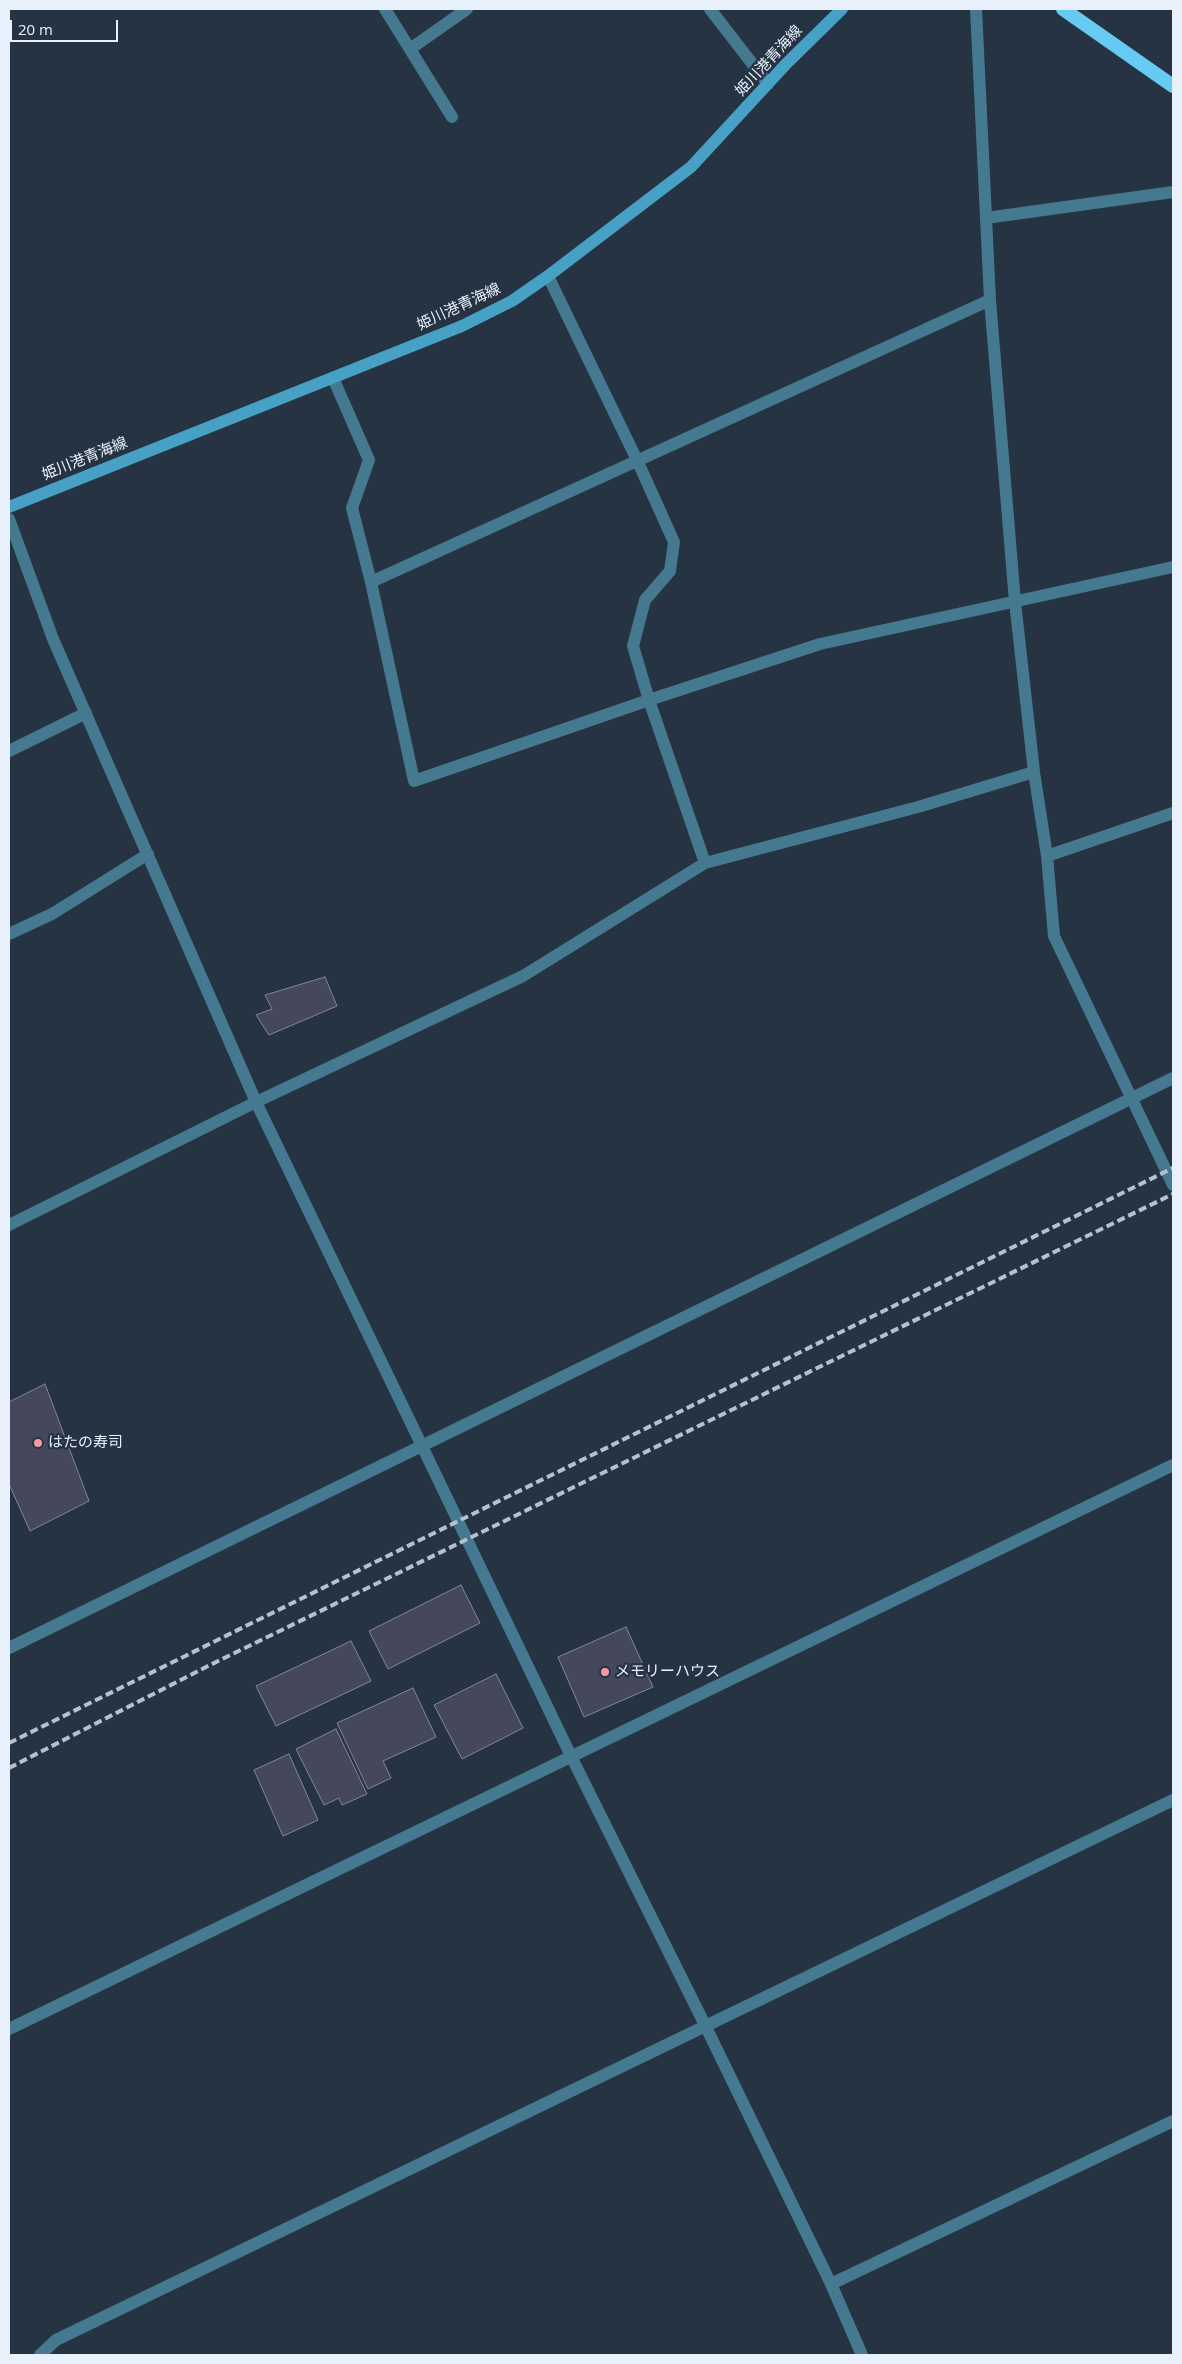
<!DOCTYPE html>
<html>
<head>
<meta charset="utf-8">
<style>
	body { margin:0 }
	#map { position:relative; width:1182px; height:2364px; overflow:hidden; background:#253343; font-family:"Open Sans",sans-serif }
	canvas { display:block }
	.frame { position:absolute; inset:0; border:10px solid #e7f0fb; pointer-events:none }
	.scale { position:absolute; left:10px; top:20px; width:108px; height:22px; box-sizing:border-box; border:2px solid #e7f0fb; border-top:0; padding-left:6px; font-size:15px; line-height:18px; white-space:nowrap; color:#e7f0fb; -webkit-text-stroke:4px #253343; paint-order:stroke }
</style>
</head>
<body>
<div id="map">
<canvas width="1182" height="2364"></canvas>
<div class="frame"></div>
<div class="scale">20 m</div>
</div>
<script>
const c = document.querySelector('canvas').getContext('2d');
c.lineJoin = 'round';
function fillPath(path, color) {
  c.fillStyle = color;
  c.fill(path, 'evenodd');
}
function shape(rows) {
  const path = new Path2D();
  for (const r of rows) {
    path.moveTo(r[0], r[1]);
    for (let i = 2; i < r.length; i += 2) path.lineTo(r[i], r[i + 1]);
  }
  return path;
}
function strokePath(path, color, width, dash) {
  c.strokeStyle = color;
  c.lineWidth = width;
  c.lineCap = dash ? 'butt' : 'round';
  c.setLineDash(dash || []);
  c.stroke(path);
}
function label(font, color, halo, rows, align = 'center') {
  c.font = font + ' "Open Sans","Noto Sans JP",sans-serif';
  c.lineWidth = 4.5;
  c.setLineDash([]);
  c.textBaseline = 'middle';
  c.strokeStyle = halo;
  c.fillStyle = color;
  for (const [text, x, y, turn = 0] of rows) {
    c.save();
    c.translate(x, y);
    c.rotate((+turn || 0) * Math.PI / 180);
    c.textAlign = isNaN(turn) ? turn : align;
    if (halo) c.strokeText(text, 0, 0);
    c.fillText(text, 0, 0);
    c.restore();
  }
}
const building = shape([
	[325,977,337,1006,269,1035,256,1015,272,1009,265,995,325,977],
	[45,1384,89,1501,30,1531,9,1484,9,1402,45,1384],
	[461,1585,480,1623,388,1669,369,1631,461,1585],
	[626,1627,653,1687,584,1717,558,1657,626,1627],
	[351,1641,371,1681,276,1726,256,1686,351,1641],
	[496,1674,523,1728,462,1759,434,1705,496,1674],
	[413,1688,436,1737,383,1761,391,1778,368,1789,337,1723,413,1688],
	[336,1729,367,1794,342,1805,339,1798,324,1805,296,1749,336,1729],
	[289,1754,318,1820,283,1836,254,1770,289,1754]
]);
const service = shape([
	[976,9,990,300]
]);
const minor = shape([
	[385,9,452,117],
	[710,9,768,84],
	[410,49,467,9],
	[986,218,1173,192],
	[548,276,637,460,674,542,670,571,645,600,633,646,649,700,705,863],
	[333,378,369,460,352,508,371,582,414,781,649,700,820,644,1173,567],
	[9,519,53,639,256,1102,422,1446],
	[371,582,990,300,1015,602,1034,772,1047,856,1054,936,1173,1185],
	[9,751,86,713],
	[1047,856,1173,813],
	[9,934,52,914,148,854],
	[9,1225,256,1102,523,976,705,863,918,807,1034,772],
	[9,2029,1173,1465],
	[831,2284,1173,2121],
	[40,2355,56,2340,1173,1800]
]);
const tertiary = shape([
	[422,1446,571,1756,705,2025,831,2284,862,2355],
	[9,1648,1173,1078]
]);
const secondary = shape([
	[9,507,462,326,512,301,548,276,691,167,786,64,842,9]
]);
const trunk = shape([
	[1063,9,1173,86]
]);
const rail = shape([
	[9,1743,1173,1168],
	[9,1768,206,1667,1173,1194]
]);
const markers = [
	[38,1443,5,"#f59b99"],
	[605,1672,5,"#f59b99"]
];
const streetNames = [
	["姫川港青海線",769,61,-47],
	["姫川港青海線",459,307,-25],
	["姫川港青海線",85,459,-22]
];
const poiNames = [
	["はたの寿司",48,1443],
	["メモリーハウス",615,1672]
];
fillPath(building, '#45485c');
strokePath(building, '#83869d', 1);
strokePath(service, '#447990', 12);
strokePath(minor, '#447990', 12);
strokePath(tertiary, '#447990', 12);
strokePath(secondary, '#47a1c5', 12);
strokePath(trunk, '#66caf2', 14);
strokePath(rail, '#b7c1ce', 4, [8, 4]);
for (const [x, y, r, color] of markers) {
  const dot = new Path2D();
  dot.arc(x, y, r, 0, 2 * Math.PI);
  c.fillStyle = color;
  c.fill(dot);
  strokePath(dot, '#253343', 2);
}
label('15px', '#e7f0fb', '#253343', streetNames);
label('15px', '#e7f0fb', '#253343', poiNames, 'left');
</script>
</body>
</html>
